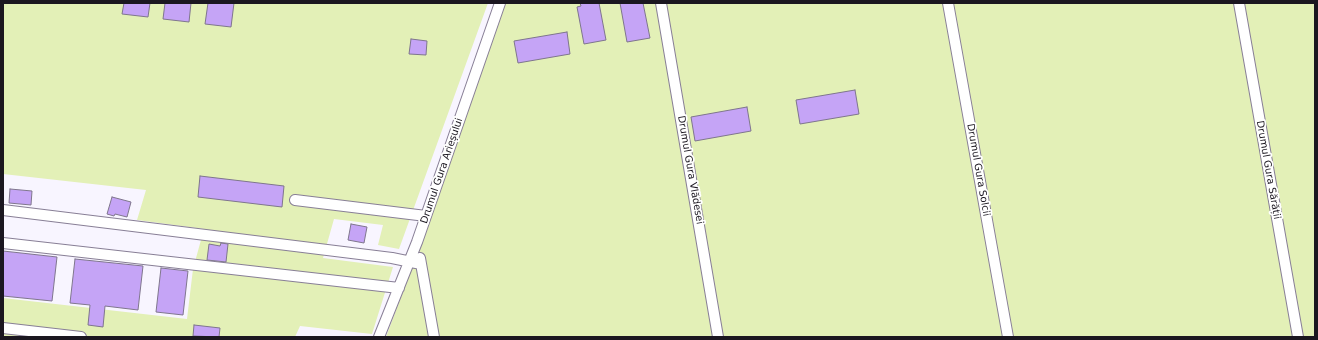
<!DOCTYPE html>
<html>
<head>
<meta charset="utf-8">
<style>
	body { margin:0 }
	#map { position:relative; width:1318px; height:340px; overflow:hidden; background:#f8f5ff; font-family:"DejaVu Sans",sans-serif }
	canvas { display:block }
	.frame { position:absolute; inset:0; border:4px solid #1b1720; pointer-events:none }
</style>
</head>
<body>
<div id="map">
<canvas width="1318" height="340"></canvas>
<div class="frame"></div>
</div>
<script>
const c = document.querySelector('canvas').getContext('2d');
c.lineJoin = 'round';
function fillPath(path, color) {
  c.fillStyle = color;
  c.fill(path, 'evenodd');
}
function shape(rows) {
  const path = new Path2D();
  for (const r of rows) {
    path.moveTo(r[0], r[1]);
    for (let i = 2; i < r.length; i += 2) path.lineTo(r[i], r[i + 1]);
  }
  return path;
}
function strokePath(path, color, width, dash) {
  c.strokeStyle = color;
  c.lineWidth = width;
  c.lineCap = dash ? 'butt' : 'round';
  c.setLineDash(dash || []);
  c.stroke(path);
}
function label(font, color, halo, rows, align = 'center') {
  c.font = font + ' "DejaVu Sans",sans-serif';
  c.lineWidth = 3.5;
  c.setLineDash([]);
  c.textBaseline = 'middle';
  c.strokeStyle = halo;
  c.fillStyle = color;
  for (const [text, x, y, turn = 0] of rows) {
    c.save();
    c.translate(x, y);
    c.rotate((+turn || 0) * Math.PI / 180);
    c.textAlign = isNaN(turn) ? turn : align;
    if (halo) c.strokeText(text, 0, 0);
    c.fillText(text, 0, 0);
    c.restore();
  }
}
const green = shape([
	[3,3,488,3,399,249,378,245,383,225,334,219,323,258,393,267,372,334,300,326,295,337,3,337,3,298,187,319,193,269,204,229,137,220,146,190,3,174],
	[505,3,1315,3,1315,337,386,337,420,246]
]);
const building = shape([
	[124,3,150,3,148,17,122,14,124,3],
	[165,3,191,3,189,22,163,19,165,3],
	[208,3,234,3,231,27,205,24,208,3],
	[580,3,599,3,606,40,584,44,577,7,581,6,580,3],
	[620,3,643,3,650,38,627,42,620,3],
	[567,32,570,54,518,63,514,41,567,32],
	[411,39,427,41,426,55,409,54,411,39],
	[855,90,859,114,800,124,796,100,855,90],
	[747,107,751,131,695,141,691,117,747,107],
	[200,176,284,186,282,207,198,197,200,176],
	[10,189,32,191,31,205,9,203,10,189],
	[112,197,131,202,127,217,115,214,114,216,107,214,112,197],
	[351,224,367,227,364,243,348,240,351,224],
	[221,243,228,244,226,262,207,260,209,244,220,246,221,243],
	[3,251,57,257,52,301,3,296,3,251],
	[75,259,143,266,138,310,105,306,103,327,88,325,90,305,70,303,75,259],
	[161,268,188,271,183,315,156,312,161,268],
	[194,325,220,328,219,337,193,336,194,325]
]);
const minor = shape([
	[661,3,718,337],
	[948,3,1008,337],
	[1239,3,1298,337],
	[295,200,426,216],
	[3,210,392,258,421,264],
	[3,243,399,288],
	[420,258,434,337],
	[3,328,81,337],
	[379,337,417,242,500,3]
]);
const streetNames = [
	["Drumul Gura Vlădesei",690,170,80],
	["Drumul Gura Solcii",978,170,80],
	["Drumul Gura Sărății",1268,170,80],
	["Drumul Gura Arieșului",442,171,-71]
];
fillPath(green, '#e3f0b7');
fillPath(building, '#c5a4f6');
strokePath(building, '#7f768d', 1);
strokePath(minor, '#887f96', 12);
strokePath(minor, '#fff', 10);
label('10px', '#1b1720', '#fff', streetNames);
</script>
</body>
</html>
